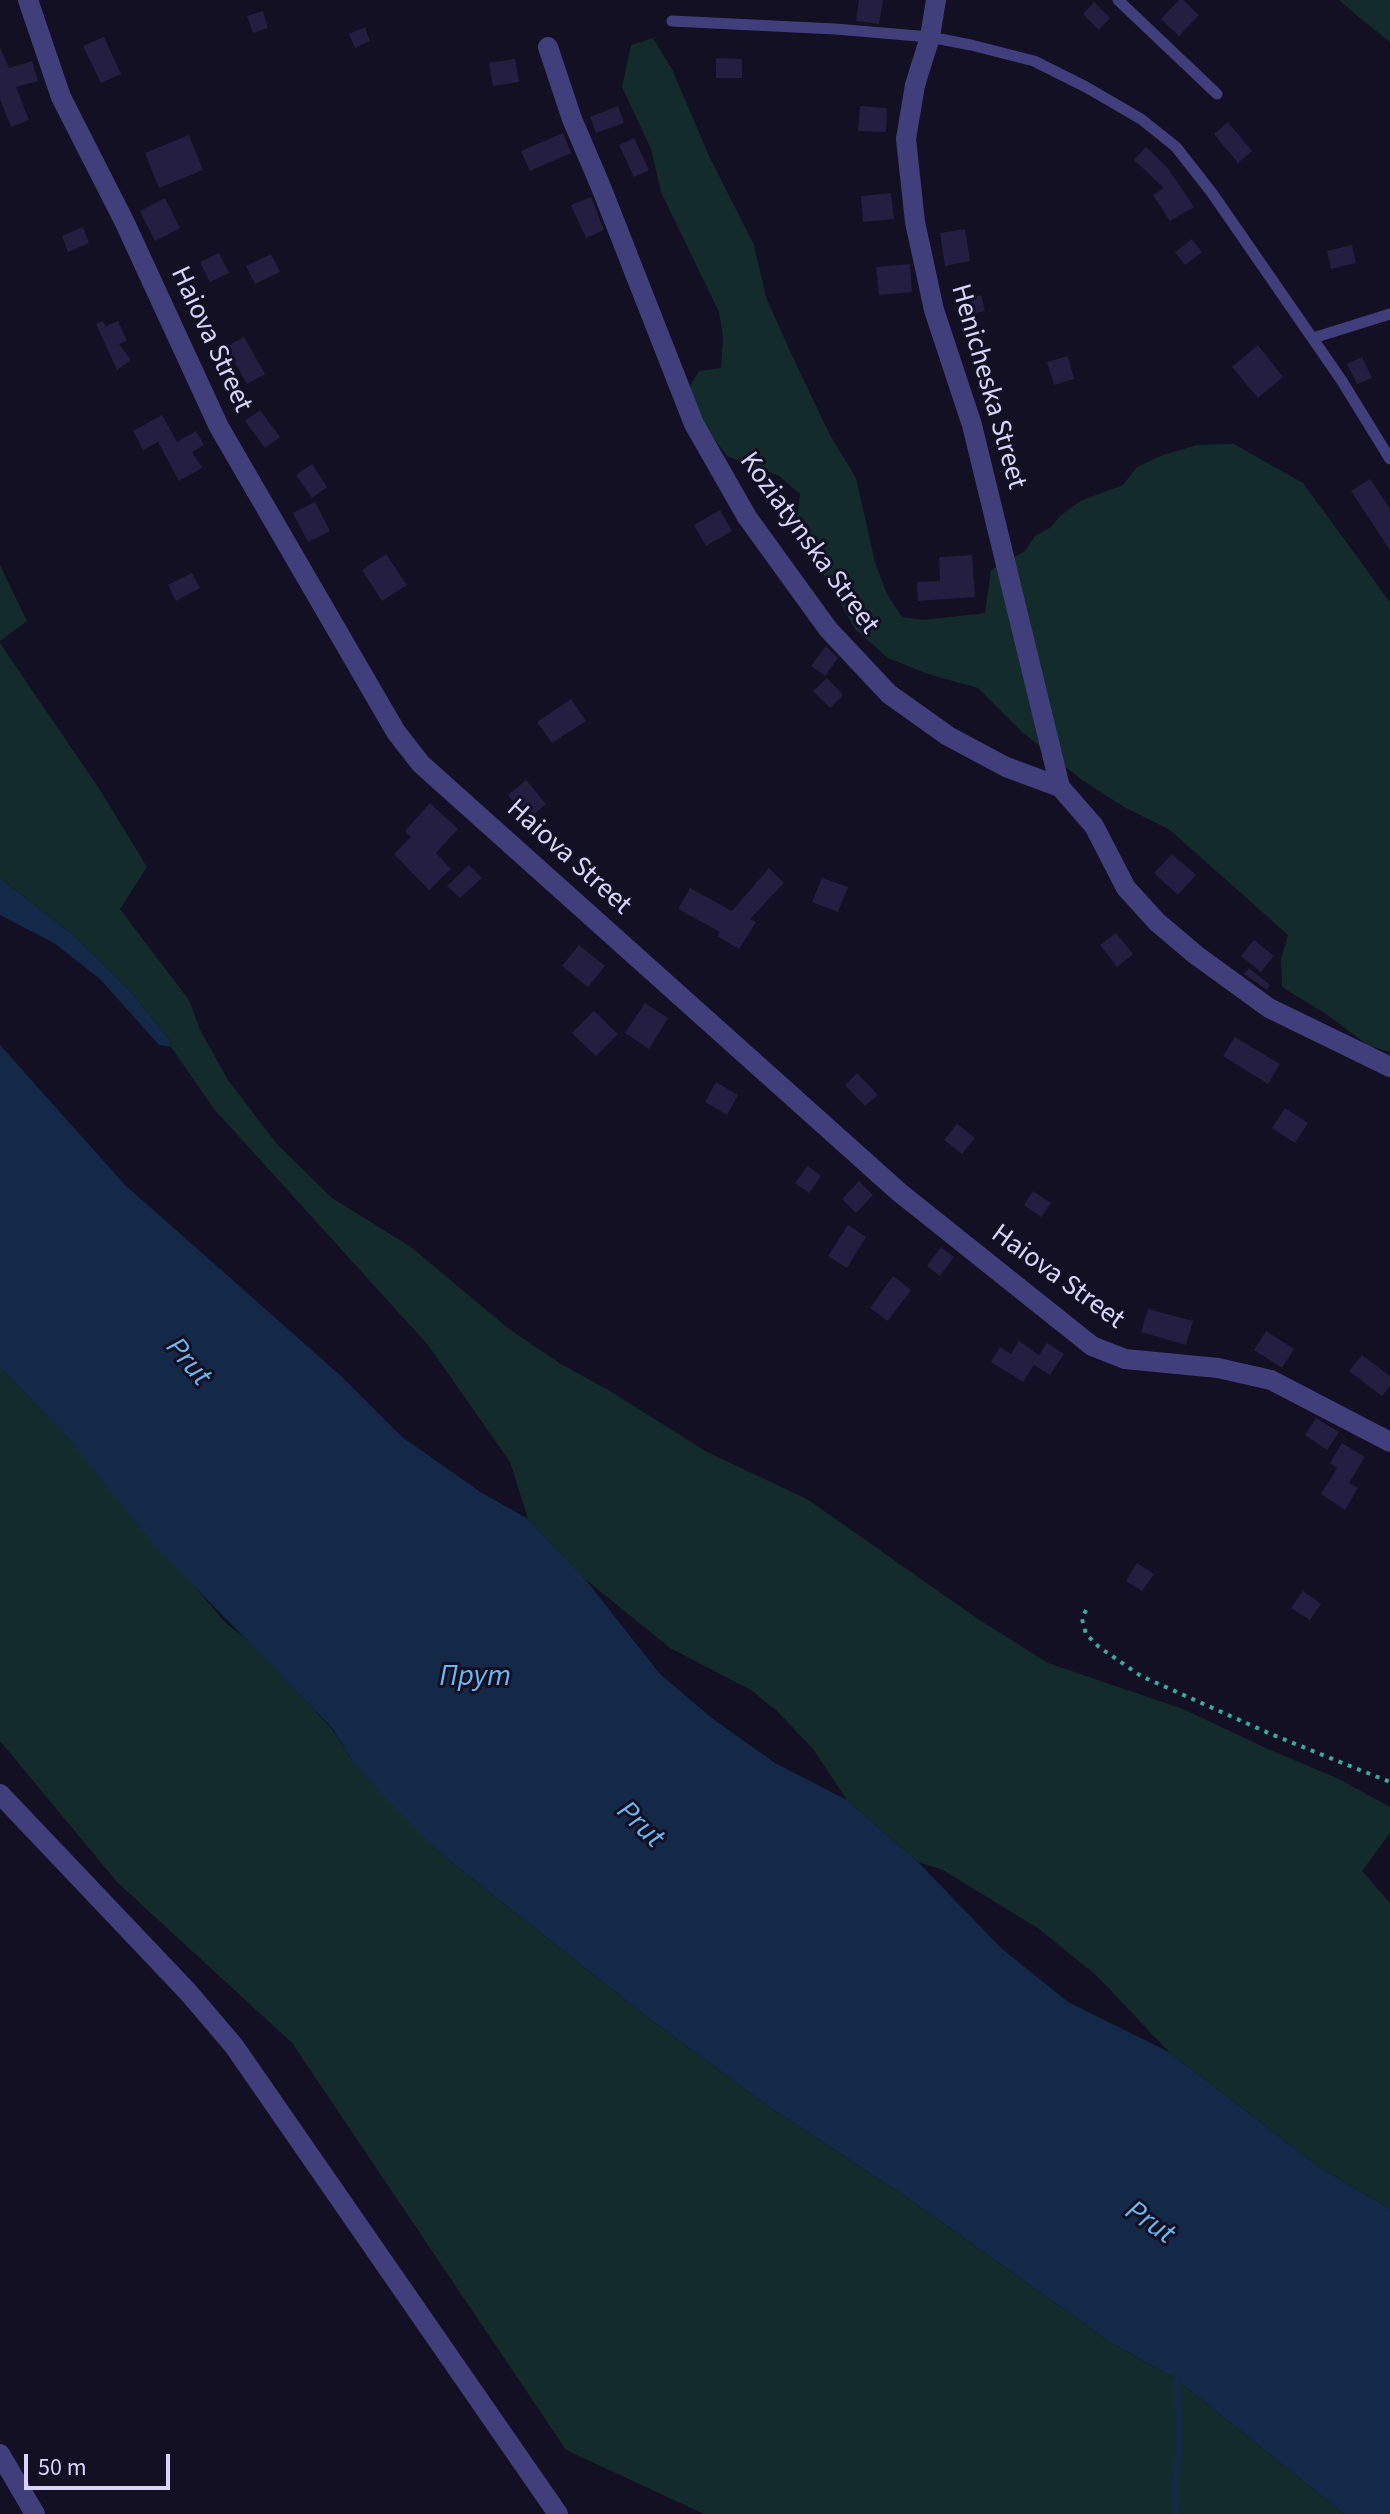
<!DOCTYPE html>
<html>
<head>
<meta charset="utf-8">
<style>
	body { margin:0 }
	#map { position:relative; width:1390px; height:2514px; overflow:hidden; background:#121022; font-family:"Source Sans 3",sans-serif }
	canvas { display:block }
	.scale { position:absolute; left:24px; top:2454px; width:146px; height:36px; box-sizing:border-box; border:4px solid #d8d4fb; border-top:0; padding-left:10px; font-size:24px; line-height:28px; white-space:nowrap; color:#d8d4fb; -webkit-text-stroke:6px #121022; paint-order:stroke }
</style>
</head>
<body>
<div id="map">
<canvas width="1390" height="2514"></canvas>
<div class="scale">50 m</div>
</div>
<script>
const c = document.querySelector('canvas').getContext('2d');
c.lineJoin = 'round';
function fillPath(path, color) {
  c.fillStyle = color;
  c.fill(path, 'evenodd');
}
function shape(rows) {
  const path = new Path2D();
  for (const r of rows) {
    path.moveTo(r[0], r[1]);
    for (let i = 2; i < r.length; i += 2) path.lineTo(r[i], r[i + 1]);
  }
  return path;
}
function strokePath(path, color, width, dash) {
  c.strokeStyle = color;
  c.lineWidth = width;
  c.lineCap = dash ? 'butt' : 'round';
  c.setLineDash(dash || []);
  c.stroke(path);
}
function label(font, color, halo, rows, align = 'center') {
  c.font = font + ' "Source Sans 3",sans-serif';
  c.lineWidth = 6;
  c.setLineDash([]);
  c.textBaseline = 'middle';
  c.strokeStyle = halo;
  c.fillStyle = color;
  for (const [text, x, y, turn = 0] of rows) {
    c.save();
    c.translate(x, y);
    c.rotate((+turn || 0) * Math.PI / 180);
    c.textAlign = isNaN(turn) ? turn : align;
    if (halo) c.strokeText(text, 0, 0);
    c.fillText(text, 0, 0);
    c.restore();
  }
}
const green = shape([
	[1339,0,1390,0,1390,42,1361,19],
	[653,38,672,69,709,156,754,245,766,297,789,349,830,435,856,478,875,562,887,594,902,617,923,620,985,613,991,570,1025,551,1035,536,1051,527,1060,516,1080,501,1123,485,1137,467,1163,455,1197,445,1234,444,1303,483,1390,602,1390,1052,1369,1046,1326,1014,1282,987,1281,959,1288,935,1170,830,1124,807,1082,780,1021,731,978,688,928,674,888,658,855,629,805,542,797,520,800,494,779,476,727,456,702,423,687,391,699,371,721,368,723,337,719,312,661,192,651,149,622,87,631,45],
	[0,565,27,621,0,641],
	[0,643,100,790,147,867,120,909,189,1000,200,1030,228,1080,277,1144,332,1198,411,1247,509,1329,561,1364,610,1391,707,1452,807,1499,978,1619,1048,1663,1183,1709,1268,1749,1337,1778,1390,1807,1390,1833,1362,1871,1390,1903,1390,2209,1319,2167,1169,2052,1097,1976,1039,1929,943,1870,918,1862,847,1800,813,1749,778,1712,751,1690,670,1648,585,1579,528,1519,510,1462,428,1345,214,1109,171,1047,168,1038,131,992,71,933,0,878],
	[0,1367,66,1436,224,1621,256,1648,332,1729,353,1762,435,1849,638,2010,762,2102,906,2197,1113,2344,1176,2379,1344,2514,704,2514,566,2450,292,2043,117,1882,0,1741]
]);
const water = shape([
	[0,878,71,933,131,992,168,1038,171,1047,159,1045,100,979,54,943,0,915],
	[0,1045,125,1185,341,1376,402,1437,482,1493,528,1519,585,1579,660,1674,713,1719,775,1763,847,1800,918,1862,1001,1948,1068,2002,1169,2052,1319,2167,1390,2209,1390,2514,1344,2514,1176,2379,1113,2344,906,2197,762,2102,638,2010,435,1849,380,1793,353,1762,332,1728,152,1543,66,1436,0,1367]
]);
const stream = shape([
	[1177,2514,1174,2488,1179,2450,1177,2374]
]);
const building = shape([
	[859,0,883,0,879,24,856,21],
	[1179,0,1183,0,1199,15,1179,36,1161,19],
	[1094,2,1110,18,1099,30,1083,14],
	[263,11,268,28,253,33,247,16],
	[365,27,370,41,355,48,349,34],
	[104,37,121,74,101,83,83,46],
	[0,48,9,68,32,61,38,81,16,87,29,120,11,127,0,99],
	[716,58,742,59,742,78,716,78],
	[515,59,519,82,493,86,489,63],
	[618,106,624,123,596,133,590,117],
	[860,106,887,108,886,132,858,131],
	[1228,122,1252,151,1238,163,1214,134],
	[563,133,571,153,530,171,521,151],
	[189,135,203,170,159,188,145,153],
	[634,138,649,170,634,177,619,145],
	[1146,147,1167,167,1194,207,1170,221,1153,195,1164,188,1134,160],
	[891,193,894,219,863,222,861,196],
	[591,197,604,230,586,238,571,205],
	[165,198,180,228,155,241,140,211],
	[83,227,89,243,68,252,62,236],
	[965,229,970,261,945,266,940,233],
	[1192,239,1202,252,1185,265,1175,252],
	[1352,245,1356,263,1331,269,1327,251],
	[219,253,229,273,210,282,200,262],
	[271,254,280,272,255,284,246,266],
	[910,264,912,292,879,295,876,267],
	[981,295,985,311,958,317,954,302],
	[102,321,106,326,118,321,127,341,119,344,131,360,117,370,96,324],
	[244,337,265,374,247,384,226,347],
	[1258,345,1283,377,1258,398,1232,367],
	[1068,356,1074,379,1054,385,1047,362],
	[1362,357,1372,378,1357,384,1347,364],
	[260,410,280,437,265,448,245,421],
	[162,415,177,442,196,431,204,445,192,452,202,468,179,481,158,442,143,450,133,431],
	[312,464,327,487,312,498,296,475],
	[1370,479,1390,509,1390,550,1351,491],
	[315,502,330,531,308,542,293,513],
	[720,510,732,531,706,546,694,525],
	[386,554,407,585,382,601,362,570],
	[972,555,975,597,918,601,917,582,940,581,939,557],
	[192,573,200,588,176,601,168,585],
	[826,646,838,658,825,676,811,666],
	[827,678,843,695,830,708,813,691],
	[571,699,586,721,552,743,537,722],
	[526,780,546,804,528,819,508,795],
	[430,803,458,829,436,853,451,869,429,890,394,854,411,837,405,831],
	[1172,854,1196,875,1178,895,1154,873],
	[469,865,482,878,460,898,447,886],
	[769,868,784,883,750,919,756,922,739,949,717,936,720,932,678,909,690,888,732,911],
	[822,878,848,887,838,912,812,902],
	[1116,933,1133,954,1117,967,1100,945],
	[1254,940,1274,956,1261,972,1241,956],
	[579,945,605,966,588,987,562,966],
	[1249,968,1270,985,1267,990,1244,974],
	[645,1003,668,1018,649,1049,625,1033],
	[594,1011,618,1034,596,1056,572,1033],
	[1235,1037,1280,1064,1268,1084,1223,1056],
	[857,1073,878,1095,865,1106,845,1085],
	[716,1082,738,1095,727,1115,705,1102],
	[1285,1108,1308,1123,1295,1143,1272,1128],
	[957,1124,975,1138,962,1154,944,1140],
	[808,1166,821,1176,809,1193,795,1183],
	[859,1181,873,1195,856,1213,842,1199],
	[1033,1191,1051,1203,1041,1217,1024,1205],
	[848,1225,866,1237,847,1268,828,1256],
	[941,1247,954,1257,940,1276,927,1266],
	[893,1276,911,1290,888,1321,870,1308],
	[1148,1309,1193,1321,1186,1345,1141,1332],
	[1266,1331,1294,1349,1282,1368,1254,1350],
	[1019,1341,1039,1355,1047,1343,1064,1354,1050,1375,1034,1365,1023,1382,991,1362,1000,1347,1011,1354],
	[1362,1355,1390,1376,1390,1386,1382,1396,1349,1371],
	[1316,1418,1339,1432,1327,1450,1305,1435],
	[1342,1443,1365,1457,1349,1483,1358,1488,1345,1510,1321,1494,1337,1468,1330,1463],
	[1137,1563,1154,1574,1142,1591,1126,1581],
	[1303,1591,1321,1604,1310,1620,1291,1608]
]);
const path = shape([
	[1086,1610,1082,1619,1086,1634,1099,1647,1141,1676,1273,1735,1390,1782]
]);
const service = shape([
	[1118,0,1217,94],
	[672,21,835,29,930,37,971,45,1034,61,1086,87,1141,119,1176,147,1212,193,1342,381,1390,459],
	[1313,338,1390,314]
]);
const minor = shape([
	[28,0,61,97,125,223,219,427,396,732,421,764,899,1192,1092,1346,1125,1359,1218,1368,1271,1380,1390,1442],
	[936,0,930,37,915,85,906,139,915,222,934,310,972,425,1060,787],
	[548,47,572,119,601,187,694,424,747,517,828,629,889,694,948,736,1006,767,1060,787,1094,826,1126,888,1157,922,1196,955,1269,1008,1390,1067],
	[0,2454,35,2514]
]);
const tertiary = shape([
	[0,1794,188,1992,234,2046,558,2514]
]);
const streetNames = [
	["Haiova Street",210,340,65],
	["Henicheska Street",987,387,74],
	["Koziatynska Street",808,544,54],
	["Haiova Street",568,858,42],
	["Haiova Street",1057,1278,36]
];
const waterNames = [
	["Prut",187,1363,50],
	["Прут",475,1678],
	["Prut",639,1826,44],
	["Prut",1149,2224,35]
];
fillPath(green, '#132b2a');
fillPath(water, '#142947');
strokePath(stream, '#142947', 6);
fillPath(building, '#241e41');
strokePath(path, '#3aaaa0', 4, [4, 6]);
strokePath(service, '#403f7c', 11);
strokePath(minor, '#403f7c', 20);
strokePath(tertiary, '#403f7c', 20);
label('28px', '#d8d4fb', '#121022', streetNames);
label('italic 30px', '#6cb7f1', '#121022', waterNames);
</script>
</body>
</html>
